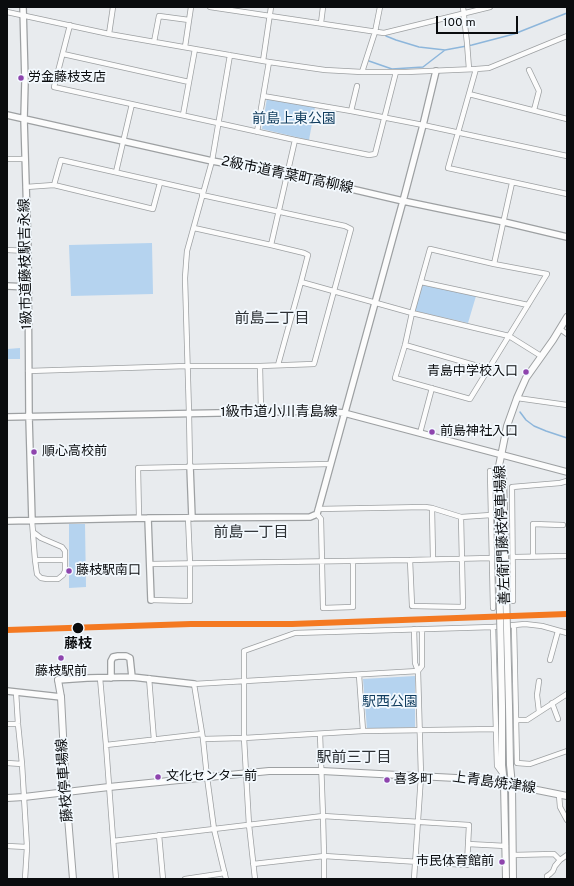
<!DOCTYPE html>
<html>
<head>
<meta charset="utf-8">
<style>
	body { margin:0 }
	#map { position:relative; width:574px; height:886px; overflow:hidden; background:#e8ebee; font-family:Overpass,sans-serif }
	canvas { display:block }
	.frame { position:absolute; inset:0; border:8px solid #0a0c0e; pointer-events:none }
	.scale { position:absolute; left:436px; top:16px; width:82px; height:18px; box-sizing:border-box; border:2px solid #0a0c0e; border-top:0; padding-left:5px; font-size:12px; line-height:14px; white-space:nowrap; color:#0a0c0e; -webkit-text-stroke:3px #f3f9fe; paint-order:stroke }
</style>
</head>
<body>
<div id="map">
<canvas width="574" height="886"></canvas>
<div class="frame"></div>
<div class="scale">100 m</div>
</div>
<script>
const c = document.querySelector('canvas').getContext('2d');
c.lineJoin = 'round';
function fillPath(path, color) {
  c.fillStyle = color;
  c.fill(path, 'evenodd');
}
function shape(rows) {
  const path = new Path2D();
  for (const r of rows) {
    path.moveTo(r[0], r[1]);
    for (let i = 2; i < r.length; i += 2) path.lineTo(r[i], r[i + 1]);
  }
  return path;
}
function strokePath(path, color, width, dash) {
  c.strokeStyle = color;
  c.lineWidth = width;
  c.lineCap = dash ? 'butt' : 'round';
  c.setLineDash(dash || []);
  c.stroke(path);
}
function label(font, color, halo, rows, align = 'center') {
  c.font = font + ' Overpass,"Noto Sans JP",sans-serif';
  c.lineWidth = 3.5;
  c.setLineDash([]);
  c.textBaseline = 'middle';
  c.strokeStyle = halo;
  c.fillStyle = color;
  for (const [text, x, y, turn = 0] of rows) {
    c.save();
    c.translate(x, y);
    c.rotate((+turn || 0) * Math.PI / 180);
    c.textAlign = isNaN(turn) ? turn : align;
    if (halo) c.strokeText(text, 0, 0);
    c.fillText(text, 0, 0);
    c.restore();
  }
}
const green = shape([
	[267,98,315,107,309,140,262,129],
	[152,243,153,294,71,296,69,245],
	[422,285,476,296,468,323,415,311],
	[20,348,20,359,7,359,7,349],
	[69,524,85,524,86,587,69,588],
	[415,676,415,727,367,729,363,679]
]);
const stream = shape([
	[386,36,396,40,419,47,445,50,472,45,514,34,567,13],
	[369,61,392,69,423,67,445,50],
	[520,412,526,420,534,426,546,431,567,438]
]);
const minor = shape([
	[210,7,384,33,490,7],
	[463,7,467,43,469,69],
	[7,12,109,34,269,62,325,70,362,72,406,72,476,69,489,68,567,36],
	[321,23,323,7],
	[70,25,54,87,295,140,369,155,375,154,396,72],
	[109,34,113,7],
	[154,42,159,16,189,20],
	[185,47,191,7],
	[63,54,189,82],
	[263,61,271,7],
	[476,69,448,168,567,194],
	[529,70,539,91,534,110],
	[362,72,375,32,380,7],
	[469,94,567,119],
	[263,96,351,111,423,125,567,156],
	[351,111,357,86],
	[183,115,195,49],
	[257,132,269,62],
	[7,159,25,159],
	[116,172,132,104],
	[54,185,61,160,203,192],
	[26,187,54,185,153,209,160,183],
	[194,228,271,245,304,253,308,255,301,282,278,365],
	[271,245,295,140],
	[430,249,494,264,547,274,470,399,395,378,405,345,412,313,430,249],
	[7,250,28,251],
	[494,264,512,183],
	[301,282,412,313,509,336,541,356],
	[421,282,528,305],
	[560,329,567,334],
	[405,345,488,369],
	[260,366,261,412],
	[28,371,187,366,260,366,314,364,351,229,345,226,202,195],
	[517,398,567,405],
	[420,433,432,388],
	[190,466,189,413,185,278,186,264,187,251,212,161,230,55],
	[490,471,493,608],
	[432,508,433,559],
	[318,509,425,507,432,508,461,517,463,607,412,606,410,560],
	[317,514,321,519,323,608,353,607,353,561],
	[461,517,491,515],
	[139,518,138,468,330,464],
	[32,521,33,532,41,538,62,547,65,551,65,571,63,575,58,579,47,579,41,578,37,574,35,560,32,521],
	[515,557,567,556],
	[533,557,533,524,563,525],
	[35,560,65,560],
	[150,564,410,560,491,558],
	[151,600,190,601,190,563,188,517],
	[513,601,512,487,560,483,567,481],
	[514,626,517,763,530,764,567,751],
	[493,627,497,766,502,773],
	[414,629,415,663,418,671,421,776,414,879],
	[550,660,558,631],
	[418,671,422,666,422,629],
	[359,675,363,731],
	[100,678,106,745,116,879],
	[149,678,154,740],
	[16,692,18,724,22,764,27,847,25,879],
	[552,703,558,719],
	[539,712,537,695,539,681],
	[516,720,527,720,567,694],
	[7,724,18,724],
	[203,739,244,738,363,731,496,729],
	[106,745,202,734],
	[7,763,22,764],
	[559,795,560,807,567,820],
	[159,835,163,879],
	[113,841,323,816,320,734],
	[468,844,506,846],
	[7,846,27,847],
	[513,855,554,854,560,860],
	[253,864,324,856,467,865,469,825,323,816,324,856,324,879],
	[185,879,225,873],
	[226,879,214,829,207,777,203,739,194,684,418,671],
	[255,879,249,825,244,738,244,651,295,633,493,627,525,624,542,626,567,633],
	[547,879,547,876,550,874,553,871,555,866,560,860,567,855]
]);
const tertiary = shape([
	[23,7,25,81,24,119,28,251,29,417,32,521],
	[7,115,212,161,287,174,403,201,504,222,567,237],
	[7,286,28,287],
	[7,417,322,411,344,413,567,472],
	[190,466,192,518],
	[148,518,151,600],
	[7,521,148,518,310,517,317,514,403,201,423,125,436,71],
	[111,678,111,661,113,657,118,656,126,656,130,658,132,677],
	[58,680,87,678,132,677,194,684],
	[7,691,61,697]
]);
const secondary = shape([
	[497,476,507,426,517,398,526,378,553,340,567,317],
	[58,680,61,697,66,793,73,879],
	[502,706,502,765,504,784,506,879],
	[509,706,510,765,512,785,513,879],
	[7,798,24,797,109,787,269,771,322,771,475,779,512,785,567,796]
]);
const secondaryBridge = shape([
	[497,476,502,706],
	[503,476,509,706]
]);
const rail1 = shape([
	[7,630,191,624,292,624,567,614]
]);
const markers = [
	[21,78,3.5,"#8e44ad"],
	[526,372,3.5,"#8e44ad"],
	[432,432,3.5,"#8e44ad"],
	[34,452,3.5,"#8e44ad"],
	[69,571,3.5,"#8e44ad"],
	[78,628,6,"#0a0c0e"],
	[61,658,3.5,"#8e44ad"],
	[158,777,3.5,"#8e44ad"],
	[387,780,3.5,"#8e44ad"],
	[502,862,3.5,"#8e44ad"]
];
const busNames = [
	["労金藤枝支店",28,78],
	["青島中学校入口",518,372,"right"],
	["前島神社入口",440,432],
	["順心高校前",42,452],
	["藤枝駅南口",76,571],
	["藤枝駅前",61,672,"center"],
	["文化センター前",166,777],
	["喜多町",394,780],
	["市民体育館前",494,862,"right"]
];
const parkNames = [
	["前島上東公園",294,120],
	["駅西公園",390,703]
];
const streetNames = [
	["2級市道青葉町高柳線",287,176,12],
	["1級市道藤枝駅吉永線",27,264,-91],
	["1級市道小川青島線",279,413],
	["善左衛門藤枝停車場線",504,535,-92],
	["藤枝停車場線",66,780,-94],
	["上青島焼津線",494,784,8]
];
const stopNames = [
	["藤枝",78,645]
];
const neighbourhoodNames = [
	["前島二丁目",272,320],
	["前島一丁目",251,534],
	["駅前三丁目",354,759]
];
fillPath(green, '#b5d3ef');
strokePath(stream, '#8db6db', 1.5);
strokePath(minor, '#9da0a2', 6);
strokePath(tertiary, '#9da0a2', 8);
strokePath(secondary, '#9da0a2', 8);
strokePath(minor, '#fcfcfc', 4.5);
strokePath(tertiary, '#fcfcfc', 5.5);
strokePath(secondary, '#fcfcfc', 6);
strokePath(secondaryBridge, '#9da0a2', 8, []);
strokePath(secondaryBridge, '#fcfcfc', 6);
strokePath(rail1, '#f47921', 6);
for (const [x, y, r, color] of markers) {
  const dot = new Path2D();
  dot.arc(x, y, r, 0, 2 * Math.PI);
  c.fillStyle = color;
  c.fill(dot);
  strokePath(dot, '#f3f9fe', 1.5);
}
label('13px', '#0a0c0e', '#f3f9fe', busNames, 'left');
label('14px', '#103c5e', '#f3f9fe', parkNames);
label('14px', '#0a0c0e', '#f3f9fe', streetNames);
label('bold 14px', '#0a0c0e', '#f3f9fe', stopNames);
label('15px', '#2c3034', '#f3f9fe', neighbourhoodNames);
</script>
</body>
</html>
